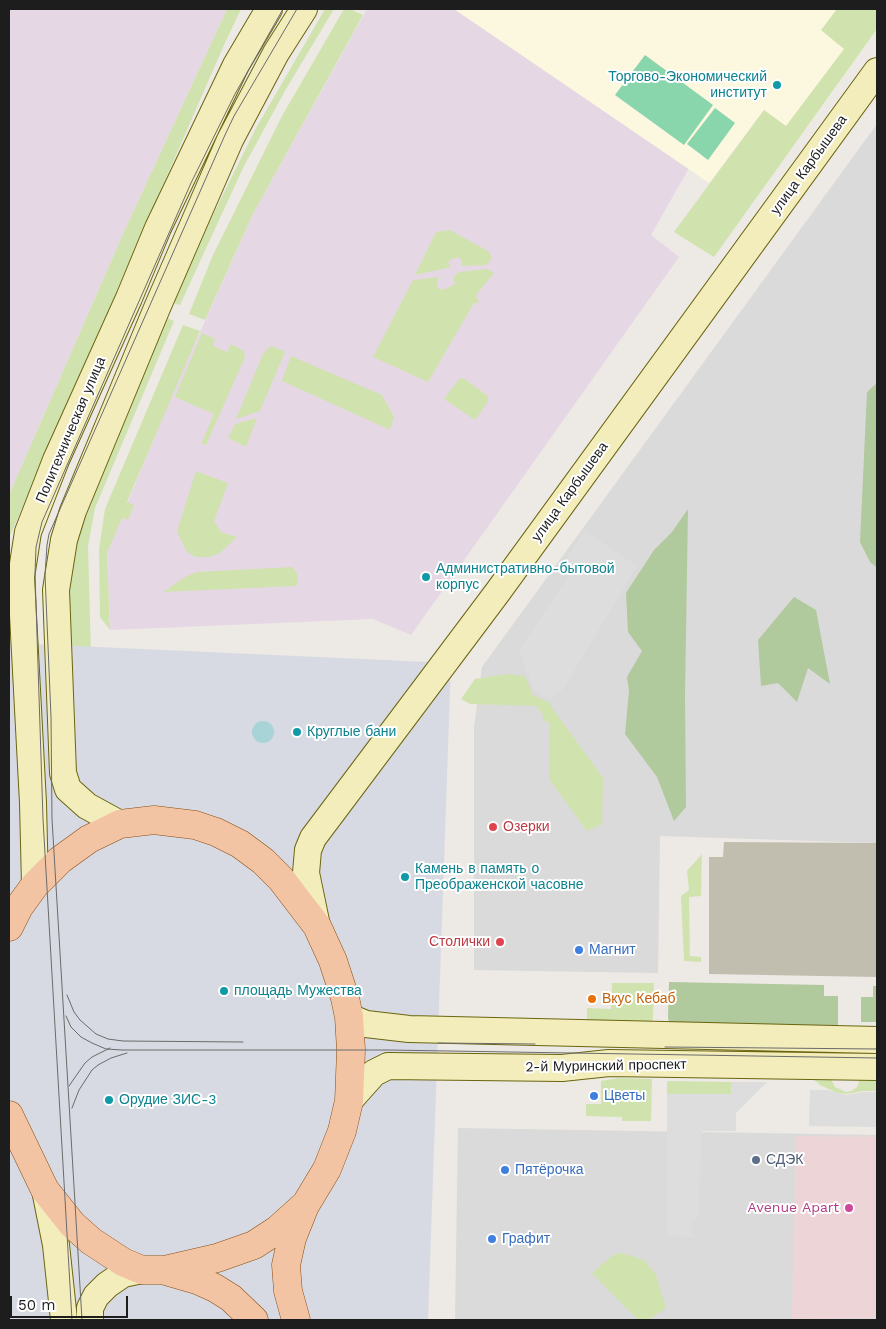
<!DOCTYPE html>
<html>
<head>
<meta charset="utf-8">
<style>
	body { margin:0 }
	#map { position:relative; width:886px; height:1329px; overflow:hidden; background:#ede9e4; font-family:"Work Sans",sans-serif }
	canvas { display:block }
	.frame { position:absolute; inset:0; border:10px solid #1d1d1d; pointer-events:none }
	.scale { position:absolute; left:10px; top:1296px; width:118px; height:22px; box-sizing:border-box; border:2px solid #1d1d1d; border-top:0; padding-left:6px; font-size:15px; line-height:18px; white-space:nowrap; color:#1d1d1d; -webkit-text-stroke:4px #fff; paint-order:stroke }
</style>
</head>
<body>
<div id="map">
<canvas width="886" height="1329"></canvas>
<div class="frame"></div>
<div class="scale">50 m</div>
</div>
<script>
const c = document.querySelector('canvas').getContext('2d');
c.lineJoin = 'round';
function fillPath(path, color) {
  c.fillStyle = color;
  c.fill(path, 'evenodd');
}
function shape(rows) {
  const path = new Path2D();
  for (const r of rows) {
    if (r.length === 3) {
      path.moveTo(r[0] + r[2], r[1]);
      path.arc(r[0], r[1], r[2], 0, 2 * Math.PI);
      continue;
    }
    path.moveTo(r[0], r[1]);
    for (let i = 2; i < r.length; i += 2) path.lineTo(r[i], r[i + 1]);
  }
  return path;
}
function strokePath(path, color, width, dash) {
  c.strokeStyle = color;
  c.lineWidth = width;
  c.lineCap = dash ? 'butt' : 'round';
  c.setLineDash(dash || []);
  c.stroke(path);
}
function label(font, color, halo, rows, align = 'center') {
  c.font = font + ' "Work Sans",sans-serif';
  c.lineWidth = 4;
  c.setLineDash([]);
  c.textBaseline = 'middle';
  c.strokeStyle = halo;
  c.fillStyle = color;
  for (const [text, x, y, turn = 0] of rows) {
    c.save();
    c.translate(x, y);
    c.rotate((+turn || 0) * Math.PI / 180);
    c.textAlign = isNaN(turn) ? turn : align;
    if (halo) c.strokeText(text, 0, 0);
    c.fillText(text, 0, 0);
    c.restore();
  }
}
const residential = shape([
	[877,124,877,843,660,836,658,973,474,970,474,727,482,667],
	[458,1128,877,1135,877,1320,455,1320]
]);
const commercial = shape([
	[796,1136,877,1137,877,1318,792,1319]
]);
const industrial = shape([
	[9,9,227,9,123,234,9,495],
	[367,9,454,9,689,168,651,235,679,257,411,635,373,619,110,630,107,553,170,399,253,214]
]);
const education = shape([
	[454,9,877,9,877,29,800,137,764,110,709,183]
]);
const construction = shape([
	[724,842,877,843,877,977,709,974,709,857,723,857]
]);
const grass = shape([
	[227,9,241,9,224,45,9,538,9,495,123,234],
	[325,9,334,9,286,89,243,168,180,305,173,303,203,235,256,128],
	[344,9,350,9,363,15,253,214,205,320,189,314,213,255,282,116],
	[837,9,877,9,877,29,714,257,674,232,764,110,786,126,844,49,821,30],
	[450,230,488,251,492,257,487,265,462,266,462,260,458,257,450,260,448,263,451,267,415,275,436,232],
	[487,269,494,273,476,295,479,303,474,303,428,382,373,357,413,280,439,277,437,283,438,288,443,290,455,284,453,277,459,272],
	[167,318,174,321,95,508,88,546,92,690,72,691,69,590,74,550,87,506],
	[183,325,200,331,127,502,134,505,128,520,122,518,107,553,110,630,100,617,99,549,105,509],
	[202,333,215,339,213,346,227,352,231,344,244,351,245,357,206,445,201,444,214,414,175,397],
	[272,346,285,352,260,411,236,419,263,354,269,347],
	[291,356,382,395,394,417,390,430,282,381],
	[463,378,488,396,488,402,475,420,444,399,459,379],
	[257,418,246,447,228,438,235,424],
	[196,471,228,483,214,521,221,532,237,537,220,553,210,557,195,557,186,551,177,531],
	[292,567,297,573,298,584,296,586,163,592,187,576,197,572],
	[507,674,525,676,533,695,548,702,603,778,602,824,587,831,549,779,549,722,543,721,543,716,537,706,470,704,461,699,475,679],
	[702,854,701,896,689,897,690,956,701,957,701,962,684,961,681,896,689,890,687,871],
	[612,983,654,983,653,1017,651,1025,605,1024,587,1020,587,1008,611,1009],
	[811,1077,830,1077,835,1087,846,1092,852,1091,857,1087,861,1077,877,1078,877,1091,864,1091,846,1094,837,1093,820,1085],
	[619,1078,652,1079,651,1121,622,1121,622,1117,586,1116,586,1104,601,1104,601,1081],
	[667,1081,732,1082,731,1094,667,1094],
	[620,1253,633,1256,645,1261,656,1275,666,1308,648,1320,638,1320,592,1273,613,1255]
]);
const forest = shape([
	[877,383,877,568,870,562,860,542,867,392],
	[688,509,685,696,686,807,674,821,657,777,625,734,629,691,627,677,642,651,628,632,626,593,654,550,672,532],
	[794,597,816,610,830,684,808,668,797,702,778,683,761,686,758,640],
	[669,982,824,985,824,996,838,996,838,1028,670,1025,668,1018],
	[873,986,877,986,877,1022,861,1022,861,997,873,997]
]);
const pitch = shape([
	[645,55,713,105,684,145,615,95],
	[715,108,735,123,708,160,687,144]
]);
const parking = shape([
	[585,531,637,566,563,689,549,699,534,690,519,651,573,569,564,561],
	[732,1082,767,1082,736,1113,736,1131,702,1131,698,1216,695,1218,691,1225,693,1234,696,1238,667,1234,667,1094,731,1094],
	[810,1090,827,1090,846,1095,864,1092,877,1092,877,1127,809,1126]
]);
const plaza = shape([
	[9,643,451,663,428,1320,9,1320]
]);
const water = shape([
	[263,732,11]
]);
const secondary = shape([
	[120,824,87,806,68,789,63,773,56,590,64,540,73,511,157,308,230,140,276,53,304,9],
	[35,885,33,803,21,577,28,532,56,460,129,298,158,228,236,65,269,9],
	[317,926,306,873,308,850,313,838,497,593,877,71],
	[349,1017,366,1024,409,1029,877,1040],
	[349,1101,374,1073,388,1066,562,1068,609,1063,877,1067],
	[45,1190,56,1245,64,1320],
	[90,1320,90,1308,96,1296,107,1285,123,1274,142,1270]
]);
const primary = shape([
	[9,927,19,907,35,885,60,860,89,839,120,824,154,820,195,825,216,832,240,844,263,861,281,879,317,926,333,961,345,998,349,1017,351,1050,349,1101,342,1131,327,1169,306,1204,277,1230,254,1245,217,1258,165,1270,142,1270,123,1262,91,1241,72,1224,45,1190,9,1115],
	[166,1271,197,1280,215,1288,231,1298,254,1320],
	[296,1320,288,1291,286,1265,292,1238,304,1208]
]);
const tram = shape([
	[67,995,74,1012,80,1020,96,1034,108,1039,123,1041,243,1042],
	[66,1016,71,1027,81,1037,92,1043,106,1049,122,1050,388,1050,877,1058],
	[438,1043,535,1044],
	[665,1047,877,1049],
	[69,1086,85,1063,92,1057,110,1048],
	[72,1108,79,1090,92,1070,98,1065,111,1058,127,1053],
	[72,1320,43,819,35,573,36,547,42,522,191,183,235,94,283,9],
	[82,1320,52,819,51,717,45,575,47,545,49,534,225,135,234,116,297,9]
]);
const markers = [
	[777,85,5,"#0f9aa8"],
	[426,577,5,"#0f9aa8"],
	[297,732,5,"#0f9aa8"],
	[493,827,5,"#e0444e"],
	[405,877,5,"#0f9aa8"],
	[500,942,5,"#e0444e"],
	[579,950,5,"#3f7fe0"],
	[224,991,5,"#0f9aa8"],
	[592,999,5,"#e8710a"],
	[594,1096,5,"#3f7fe0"],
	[109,1100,5,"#0f9aa8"],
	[756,1160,5,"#5c6f8a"],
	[505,1170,5,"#3f7fe0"],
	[849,1208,5,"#d1479c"],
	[492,1239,5,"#3f7fe0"]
];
const cultureNames = [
	["Торгово-Экономический",767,77,"right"],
	["институт",767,93,"right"],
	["Административно-бытовой",436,569],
	["корпус",436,585],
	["Круглые бани",307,732],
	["Камень в память о",415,869],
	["Преображенской часовне",415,885],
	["площадь Мужества",234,991],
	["Орудие ЗИС-3",119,1100]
];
const streetNames = [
	["улица Карбышева",809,165,-54],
	["Политехническая улица",71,430,-67],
	["улица Карбышева",570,492,-54],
	["2-й Муринский проспект",606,1066,-1]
];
const healthNames = [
	["Озерки",503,827],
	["Столички",490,942,"right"]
];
const shopNames = [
	["Магнит",589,950],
	["Цветы",604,1096],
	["Пятёрочка",515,1170],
	["Графит",502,1239]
];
const foodNames = [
	["Вкус Кебаб",602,999]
];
const serviceNames = [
	["СДЭК",766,1160]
];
const hotelNames = [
	["Avenue Apart",839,1208]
];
fillPath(residential, '#dbdada');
fillPath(commercial, '#edd5d7');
fillPath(industrial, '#e6d7e5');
fillPath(education, '#fcf7df');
fillPath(construction, '#c1beb0');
fillPath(grass, '#d0e3ae');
fillPath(forest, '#b0c99d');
fillPath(pitch, '#89d5ac');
fillPath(parking, '#ddd');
fillPath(plaza, '#d8dae3');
fillPath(water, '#a8d4d7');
strokePath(secondary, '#6a650f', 28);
strokePath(primary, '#894d0e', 29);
strokePath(secondary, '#f3edbc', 26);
strokePath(primary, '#f3c4a4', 28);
strokePath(tram, '#6b6b6b', 1);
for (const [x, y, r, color] of markers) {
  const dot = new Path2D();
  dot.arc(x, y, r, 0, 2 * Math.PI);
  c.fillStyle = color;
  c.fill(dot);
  strokePath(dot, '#fff', 2);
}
label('14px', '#0d838f', '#fff', cultureNames, 'left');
label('14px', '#1d1d1d', '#fff', streetNames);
label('14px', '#be3a42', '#fff', healthNames, 'left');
label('14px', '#366cbe', '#fff', shopNames, 'left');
label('14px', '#c56008', '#fff', foodNames, 'left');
label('14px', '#4e5e75', '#fff', serviceNames, 'left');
label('14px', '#b23c85', '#fff', hotelNames, 'right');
</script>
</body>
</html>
